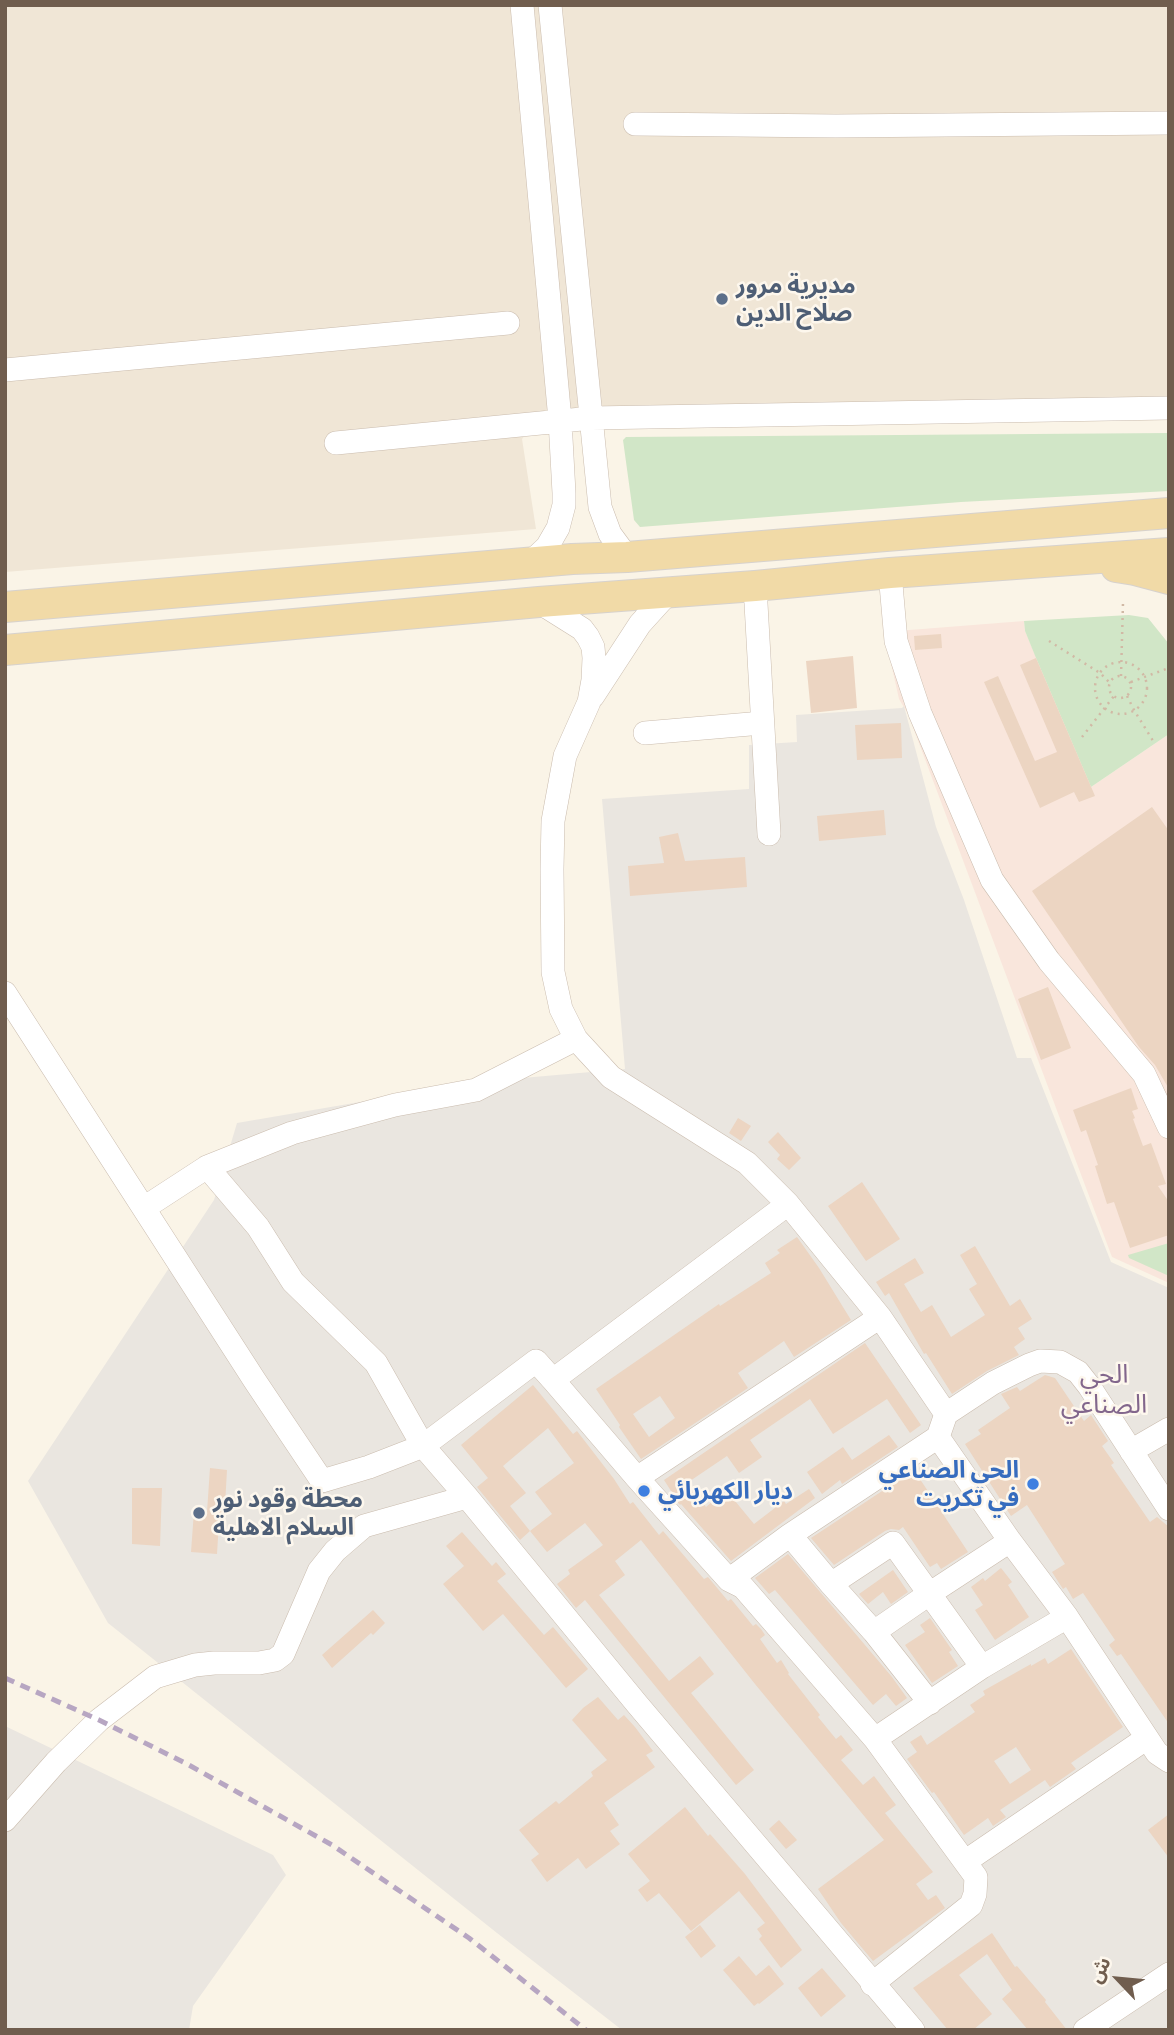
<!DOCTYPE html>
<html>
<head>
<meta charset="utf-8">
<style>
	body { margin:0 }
	#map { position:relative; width:1174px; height:2035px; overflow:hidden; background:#faf4e7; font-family:Barlow,"Noto Sans Arabic",sans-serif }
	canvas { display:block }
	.frame { position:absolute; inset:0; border:7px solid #705d4e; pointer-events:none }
	.north { position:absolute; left:1083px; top:1944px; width:70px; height:70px; -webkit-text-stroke:5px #fdf7ed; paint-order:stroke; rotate:296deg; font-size:19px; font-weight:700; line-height:28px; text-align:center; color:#705d4e }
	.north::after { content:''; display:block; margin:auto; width:24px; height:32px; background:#705d4e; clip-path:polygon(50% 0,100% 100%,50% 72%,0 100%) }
</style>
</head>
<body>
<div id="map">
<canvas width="1174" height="2035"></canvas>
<div class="frame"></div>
<div class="north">ش</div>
</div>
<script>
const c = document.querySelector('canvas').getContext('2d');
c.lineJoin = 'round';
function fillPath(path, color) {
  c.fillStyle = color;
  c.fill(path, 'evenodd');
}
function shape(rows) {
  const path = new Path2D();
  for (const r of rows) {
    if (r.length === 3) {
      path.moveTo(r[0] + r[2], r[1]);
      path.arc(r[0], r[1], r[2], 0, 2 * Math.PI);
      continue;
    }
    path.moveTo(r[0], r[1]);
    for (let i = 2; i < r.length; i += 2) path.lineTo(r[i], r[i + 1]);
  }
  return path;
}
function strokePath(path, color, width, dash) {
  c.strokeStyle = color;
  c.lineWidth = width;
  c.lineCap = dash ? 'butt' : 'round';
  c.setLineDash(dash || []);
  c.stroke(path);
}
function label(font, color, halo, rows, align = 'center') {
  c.font = font + ' Barlow,"Noto Sans Arabic",sans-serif';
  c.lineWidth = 5;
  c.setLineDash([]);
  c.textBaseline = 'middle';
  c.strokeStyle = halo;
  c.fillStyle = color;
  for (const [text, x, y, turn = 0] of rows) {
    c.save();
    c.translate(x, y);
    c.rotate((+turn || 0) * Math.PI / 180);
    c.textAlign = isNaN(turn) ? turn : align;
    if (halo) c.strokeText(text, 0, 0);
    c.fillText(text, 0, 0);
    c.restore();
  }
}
const residential = shape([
	[5,5,1169,5,1169,402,612,412,545,410,522,439,536,529,5,572]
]);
const commercial = shape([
	[1024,621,1025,631,1091,787,1169,734,1169,1283,1112,1257,908,714,899,699,884,632]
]);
const industrial = shape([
	[904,706,936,827,964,900,1017,1058,1031,1058,1111,1262,1169,1288,1169,2030,622,2030,497,1933,108,1623,28,1481,214,1200,237,1123,477,1082,625,1069,602,799,749,789,749,745,797,742,796,715,902,708],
	[5,1726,273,1855,286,1875,193,2006,189,2030,5,2030]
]);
const green = shape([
	[1169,433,1169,491,961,502,640,527,634,520,623,440,626,437],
	[1129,615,1148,618,1169,644,1169,734,1091,787,1036,658,1025,631,1024,621],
	[1169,1243,1169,1276,1129,1258,1128,1255]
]);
const building = shape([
	[941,634,942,648,915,650,914,636],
	[853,656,857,708,811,713,806,661],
	[1036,658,1095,796,1079,802,1074,792,1040,808,984,682,998,676,1035,761,1057,752,1020,665],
	[901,723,902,758,857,760,855,725],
	[1152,807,1169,831,1169,1089,1155,1065,1139,1047,1032,891],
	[884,810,886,835,819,841,817,816],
	[678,833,685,861,745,857,747,887,630,896,628,866,664,863,659,837],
	[1048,987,1071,1048,1041,1060,1018,999],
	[1131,1088,1138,1109,1132,1111,1135,1118,1133,1119,1143,1146,1151,1143,1166,1184,1158,1186,1169,1202,1169,1235,1130,1248,1114,1202,1107,1204,1095,1166,1098,1165,1086,1130,1081,1132,1073,1110],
	[738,1118,751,1126,741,1141,729,1133],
	[778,1132,801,1158,789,1170,777,1159,780,1155,768,1142],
	[862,1182,900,1239,866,1261,828,1206],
	[797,1237,819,1268,851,1320,794,1357,784,1341,738,1373,748,1388,641,1459,619,1427,620,1425,596,1389,719,1304,720,1306,771,1273,765,1263,780,1253,777,1250],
	[660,1396,675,1418,649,1437,633,1414],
	[975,1246,1010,1306,1020,1299,1032,1319,1018,1328,1025,1339,1014,1347,1019,1355,987,1371,952,1394,926,1353,924,1354,889,1293,885,1296,876,1282,915,1258,924,1273,904,1284,921,1312,932,1305,951,1337,985,1315,969,1289,977,1284,960,1255],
	[865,1343,921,1425,910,1433,887,1399,833,1434,810,1399,750,1440,762,1457,739,1473,727,1456,687,1483,706,1507,726,1490,754,1524,784,1501,786,1504,809,1489,815,1498,731,1561,681,1504,680,1505,671,1495,673,1494,664,1480],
	[1045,1375,1055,1378,1084,1421,1091,1415,1108,1441,1102,1446,1114,1463,1111,1465,1150,1522,1157,1517,1169,1527,1169,1724,1121,1654,1117,1656,1109,1645,1115,1640,1083,1593,1073,1599,1066,1587,1063,1589,1061,1586,1052,1572,1065,1564,1027,1505,1011,1516,965,1444,981,1434,978,1430,1010,1408,1001,1394,1017,1387,1020,1391],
	[533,1385,573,1434,577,1431,614,1479,630,1504,633,1502,659,1535,663,1531,704,1579,708,1577,728,1601,731,1599,753,1626,756,1624,761,1629,765,1635,760,1639,777,1663,781,1660,789,1673,788,1674,820,1715,818,1717,836,1739,841,1735,853,1750,841,1760,863,1785,874,1776,896,1805,885,1813,933,1872,916,1884,928,1900,936,1895,945,1908,873,1961,841,1923,818,1889,884,1840,755,1684,641,1540,615,1561,625,1575,599,1595,669,1681,700,1656,714,1674,691,1693,754,1770,736,1785,585,1600,576,1608,557,1584,570,1574,568,1570,603,1545,585,1523,547,1552,530,1531,520,1540,477,1487,488,1478,461,1445],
	[548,1428,574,1463,535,1492,552,1514,530,1531,510,1506,526,1493,503,1466],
	[889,1435,898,1447,842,1484,840,1480,822,1494,807,1472,843,1447,852,1460],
	[210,1468,227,1470,224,1523,219,1522,217,1554,191,1552,194,1511,207,1512],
	[914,1470,968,1552,941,1569,937,1563,930,1567,903,1527,899,1530,891,1529,885,1531,834,1565,811,1538],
	[132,1488,162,1488,160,1546,132,1544],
	[462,1532,492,1566,496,1562,506,1574,497,1581,544,1635,553,1627,588,1669,566,1688,503,1614,483,1631,443,1584,464,1566,446,1546],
	[788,1554,892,1677,907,1698,896,1706,886,1694,873,1705,775,1590,769,1594,755,1578],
	[1001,1568,1012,1582,1008,1585,1029,1617,995,1640,975,1610,983,1605,971,1587,983,1578,985,1581],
	[893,1570,908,1592,891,1604,883,1592,868,1604,859,1594],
	[373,1610,385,1623,373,1635,371,1633,332,1668,322,1655],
	[930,1618,952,1650,949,1652,958,1666,932,1683,905,1645,925,1632,920,1625],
	[1071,1649,1123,1727,1071,1763,1076,1769,1050,1787,1045,1780,1000,1810,1006,1817,993,1826,988,1818,964,1835,934,1792,932,1793,907,1759,917,1752,910,1742,921,1735,927,1745,975,1712,970,1705,985,1695,983,1691,1031,1664,1031,1666,1045,1658,1048,1664],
	[1016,1747,1031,1770,1010,1784,994,1761],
	[598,1697,618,1720,624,1715,635,1727,653,1751,646,1755,655,1767,604,1803,619,1825,610,1831,620,1844,586,1869,578,1858,547,1882,531,1860,539,1854,519,1830,556,1801,559,1804,593,1776,591,1772,607,1760,572,1720,583,1708],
	[685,1807,708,1836,710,1834,745,1874,802,1950,781,1968,759,1939,762,1936,757,1929,765,1923,739,1891,691,1931,659,1893,647,1902,638,1890,650,1881,628,1854],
	[1169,1814,1169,1858,1148,1830],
	[779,1820,797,1840,786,1849,769,1829],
	[700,1925,716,1946,701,1958,685,1937],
	[992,1933,1015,1967,1017,1966,1046,2000,1045,2002,1067,2030,1028,2030,1002,1999,1012,1990,987,1954,959,1975,992,2014,973,2030,948,2030,913,1988],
	[739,1956,756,1976,769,1965,784,1984,759,2004,758,2003,754,2006,723,1970],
	[822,1968,846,1996,821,2017,798,1988]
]);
const path = shape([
	[1049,641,1100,673,1110,683],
	[1121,688,26],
	[1120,687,11],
	[1121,676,1123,603],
	[1131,682,1166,669],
	[1127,696,1134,710,1155,744],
	[1082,737,1114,696]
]);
const minor = shape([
	[522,5,560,420,564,493,564,505,558,528,547,547,531,562],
	[550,5,600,507,610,534,627,557],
	[635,124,836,126,1169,123],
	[5,370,508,323],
	[336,443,592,418,1169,408],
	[890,573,896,641,920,713,992,880,1049,961,1144,1074,1169,1127],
	[755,586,769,834],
	[539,602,582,629,588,637,593,647,594,658,593,680,589,702,565,756,553,821,552,869,553,972,561,1009,576,1039,611,1077,747,1163,788,1204,880,1317,946,1414,938,1437,1010,1541,1067,1617,1157,1753,1169,1761],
	[593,696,640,624,669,592],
	[645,733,762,723],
	[5,993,255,1381,322,1481,369,1467,423,1446,536,1361,553,1380,788,1204],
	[207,1167,292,1133,395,1105,476,1090,576,1039],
	[144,1208,207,1167,258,1227,293,1282,376,1363,423,1446,467,1497,637,1704,913,2030],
	[553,1380,637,1478],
	[946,1414,993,1383,1029,1365,1040,1361,1060,1362,1078,1372,1089,1386,1169,1509],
	[1131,1451,1169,1429],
	[790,1535,831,1584,874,1632,930,1703],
	[729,1580,790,1535,938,1437],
	[831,1584,893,1543,982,1667],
	[874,1632,929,1594,1010,1541],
	[875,1739,982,1667,1067,1617],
	[5,1820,56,1762,99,1720,155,1677,195,1665,214,1663,259,1663,275,1660,283,1654,319,1571,335,1551,364,1526,467,1497],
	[966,1861,1147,1738],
	[872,1984,971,1905,975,1894,976,1877,875,1739,743,1587,729,1580,637,1478,880,1317],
	[1085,2030,1169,1974]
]);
const major = shape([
	[1116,567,1135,570,1169,579],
	[5,607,572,559,627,557,1169,513],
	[5,650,539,602,755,586,890,573,1169,553]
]);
const rail = shape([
	[5,1678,99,1720,187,1764,332,1845,469,1938,586,2030]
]);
const markers = [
	[722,299,7,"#5c6f8a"],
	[1033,1484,7,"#3f7fe0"],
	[644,1491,7,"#3f7fe0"],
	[199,1513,7,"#5c6f8a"]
];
const serviceNames = [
	["مديرية مرور",736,285],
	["صلاح الدين",736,313],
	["محطة وقود نور",213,1499],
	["السلام الاهلية",213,1527]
];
const shopNames = [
	["الحي الصناعي",1019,1470],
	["في تكريت",1019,1498],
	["ديار الكهربائي",658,1491,"left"]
];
const neighbourhoodNames = [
	["الحي",1104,1374],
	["الصناعي",1104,1404]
];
fillPath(residential, '#f0e6d6');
fillPath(commercial, '#f9e6dc');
fillPath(industrial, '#eae6e0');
fillPath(green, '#d1e6c7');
fillPath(building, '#ecd5c2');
strokePath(minor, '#cabcae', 24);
strokePath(major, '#d7d2cd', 32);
strokePath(path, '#d1b9a5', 2.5, [2, 5]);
strokePath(minor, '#fff', 23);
strokePath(major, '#f1daa7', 30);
strokePath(rail, '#b7a6c2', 5, [10, 7]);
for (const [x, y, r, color] of markers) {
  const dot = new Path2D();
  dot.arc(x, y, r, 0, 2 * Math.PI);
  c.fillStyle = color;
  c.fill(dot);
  strokePath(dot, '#fdf7ed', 2.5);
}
label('bold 24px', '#4e5e75', '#fdf7ed', serviceNames, 'left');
label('bold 24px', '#366cbe', '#fdf7ed', shopNames, 'right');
label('26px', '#82668c', '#fdf7ed', neighbourhoodNames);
</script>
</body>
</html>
